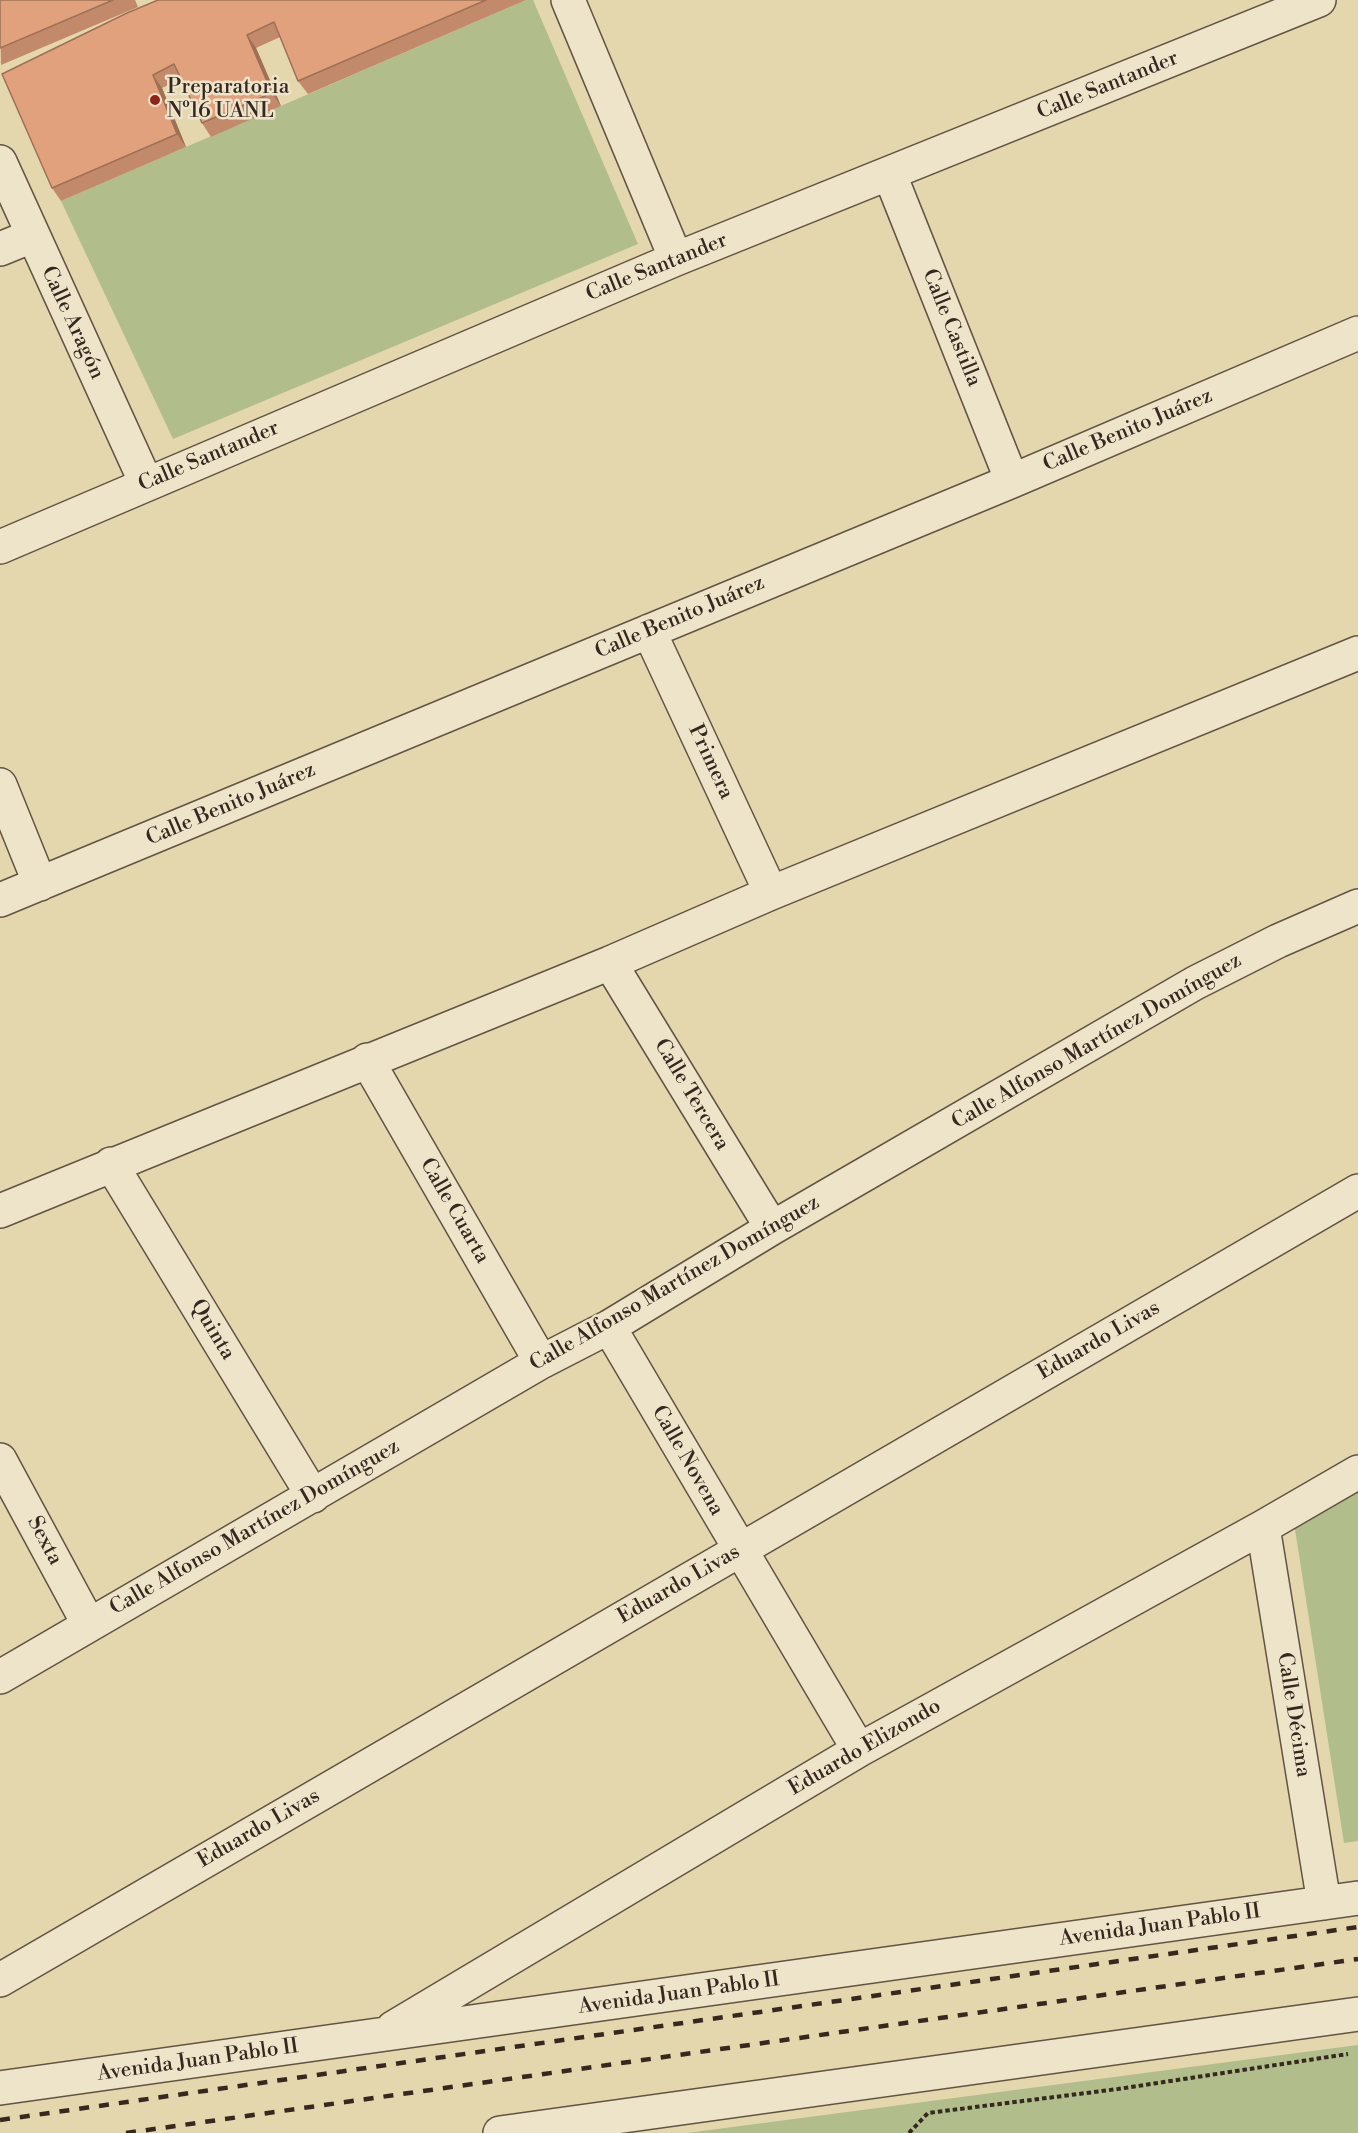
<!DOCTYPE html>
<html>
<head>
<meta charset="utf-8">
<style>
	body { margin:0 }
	canvas { display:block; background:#e4d6ad }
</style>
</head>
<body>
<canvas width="1358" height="2133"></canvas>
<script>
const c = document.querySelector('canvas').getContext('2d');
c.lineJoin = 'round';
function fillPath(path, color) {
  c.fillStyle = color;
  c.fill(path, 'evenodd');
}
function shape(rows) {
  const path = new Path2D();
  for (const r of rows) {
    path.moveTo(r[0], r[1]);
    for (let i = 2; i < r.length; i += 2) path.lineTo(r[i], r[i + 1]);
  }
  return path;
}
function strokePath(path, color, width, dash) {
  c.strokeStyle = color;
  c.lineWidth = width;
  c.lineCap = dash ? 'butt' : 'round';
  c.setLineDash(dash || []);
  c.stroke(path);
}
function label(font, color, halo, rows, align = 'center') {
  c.font = font + ' "Libre Bodoni",serif';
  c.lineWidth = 5;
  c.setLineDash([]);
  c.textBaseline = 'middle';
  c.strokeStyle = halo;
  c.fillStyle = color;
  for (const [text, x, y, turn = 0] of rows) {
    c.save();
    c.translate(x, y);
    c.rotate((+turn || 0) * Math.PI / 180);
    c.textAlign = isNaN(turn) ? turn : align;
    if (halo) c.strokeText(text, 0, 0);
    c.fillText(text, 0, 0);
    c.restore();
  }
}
const green = shape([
	[526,0,533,0,638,244,173,439,61,201],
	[1358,1485,1358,1841,1344,1843,1294,1523],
	[1358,2045,1358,2133,687,2133]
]);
const path = shape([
	[909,2133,928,2113,1118,2089,1348,2054]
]);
const minor = shape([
	[568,0,676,259],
	[0,162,146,483],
	[890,175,1012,481],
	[0,249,32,236],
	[0,547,676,259,1319,0],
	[649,631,771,893],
	[0,785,40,884],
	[0,900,1012,481,1358,333],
	[610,963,772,1228],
	[367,1060,541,1362],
	[111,1164,313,1496],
	[0,1211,610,963,771,893,1358,653],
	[609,1327,859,1750],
	[0,1460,88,1623],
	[1263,1527,1324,1903],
	[0,1677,541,1362,609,1327,772,1228,1195,983,1278,941,1358,906],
	[0,1980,1358,1191],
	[393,2028,859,1750,1263,1527,1358,1472],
	[0,2088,1358,1898],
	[500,2133,1358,2014]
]);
const rail = shape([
	[0,2120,1358,1927],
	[126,2133,1358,1959]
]);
const wall = shape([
	[0,0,135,0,138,7,1,65],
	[158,0,526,0,308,94,298,81,280,37,256,48,281,106,211,137,202,123,181,79,162,88,186,147,61,201,52,188]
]);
const shadedWall = shape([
	[247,35,256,48,281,106,272,93],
	[153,75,162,88,186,147,177,134]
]);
const building = shape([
	[0,0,113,0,0,48,0,0],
	[158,0,486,0,298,81,274,22,247,35,272,93,202,123,174,64,153,75,177,134,52,188,2,74,127,13,158,0]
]);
const markers = [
	[155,100,6,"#8f2418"]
];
const streetNames = [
	["Calle Santander",1108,86,-22],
	["Calle Santander",657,268,-22],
	["Calle Aragón",72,323,65],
	["Calle Castilla",951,328,68],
	["Calle Benito Juárez",1128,431,-23],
	["Calle Santander",209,457,-23],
	["Calle Benito Juárez",680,618,-23],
	["Primera",710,762,65],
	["Calle Benito Juárez",231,805,-23],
	["Calle Alfonso Martínez Domínguez",1097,1042,-30],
	["Calle Tercera",691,1095,59],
	["Calle Cuarta",454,1211,60],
	["Calle Alfonso Martínez Domínguez",675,1284,-30],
	["Quinta",212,1330,59],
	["Eduardo Livas",1099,1341,-30],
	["Calle Novena",687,1461,60],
	["Calle Alfonso Martínez Domínguez",255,1528,-30],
	["Sexta",44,1541,62],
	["Eduardo Livas",679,1585,-30],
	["Calle Décima",1293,1715,81],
	["Eduardo Elizondo",865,1748,-30],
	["Eduardo Livas",259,1829,-30],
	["Avenida Juan Pablo II",1160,1926,-8],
	["Avenida Juan Pablo II",679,1994,-8],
	["Avenida Juan Pablo II",198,2061,-8]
];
const poiNames = [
	["Preparatoria",167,88],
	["Nº16 UANL",167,112]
];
fillPath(green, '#b1be8c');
strokePath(minor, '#625443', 36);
strokePath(path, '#362820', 4, [4.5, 3]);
strokePath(minor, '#ede4ca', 33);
strokePath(rail, '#362820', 4.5, [10, 10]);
fillPath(wall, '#c28a6b');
fillPath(shadedWall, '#9e7157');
fillPath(building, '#e1a17c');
strokePath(building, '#9e7157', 1.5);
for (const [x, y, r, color] of markers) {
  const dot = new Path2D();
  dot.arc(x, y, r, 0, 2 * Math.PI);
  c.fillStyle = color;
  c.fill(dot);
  strokePath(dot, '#ede4ca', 2);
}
label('21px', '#362820', '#ede4ca', streetNames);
label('21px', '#362820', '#ede4ca', poiNames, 'left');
</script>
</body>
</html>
